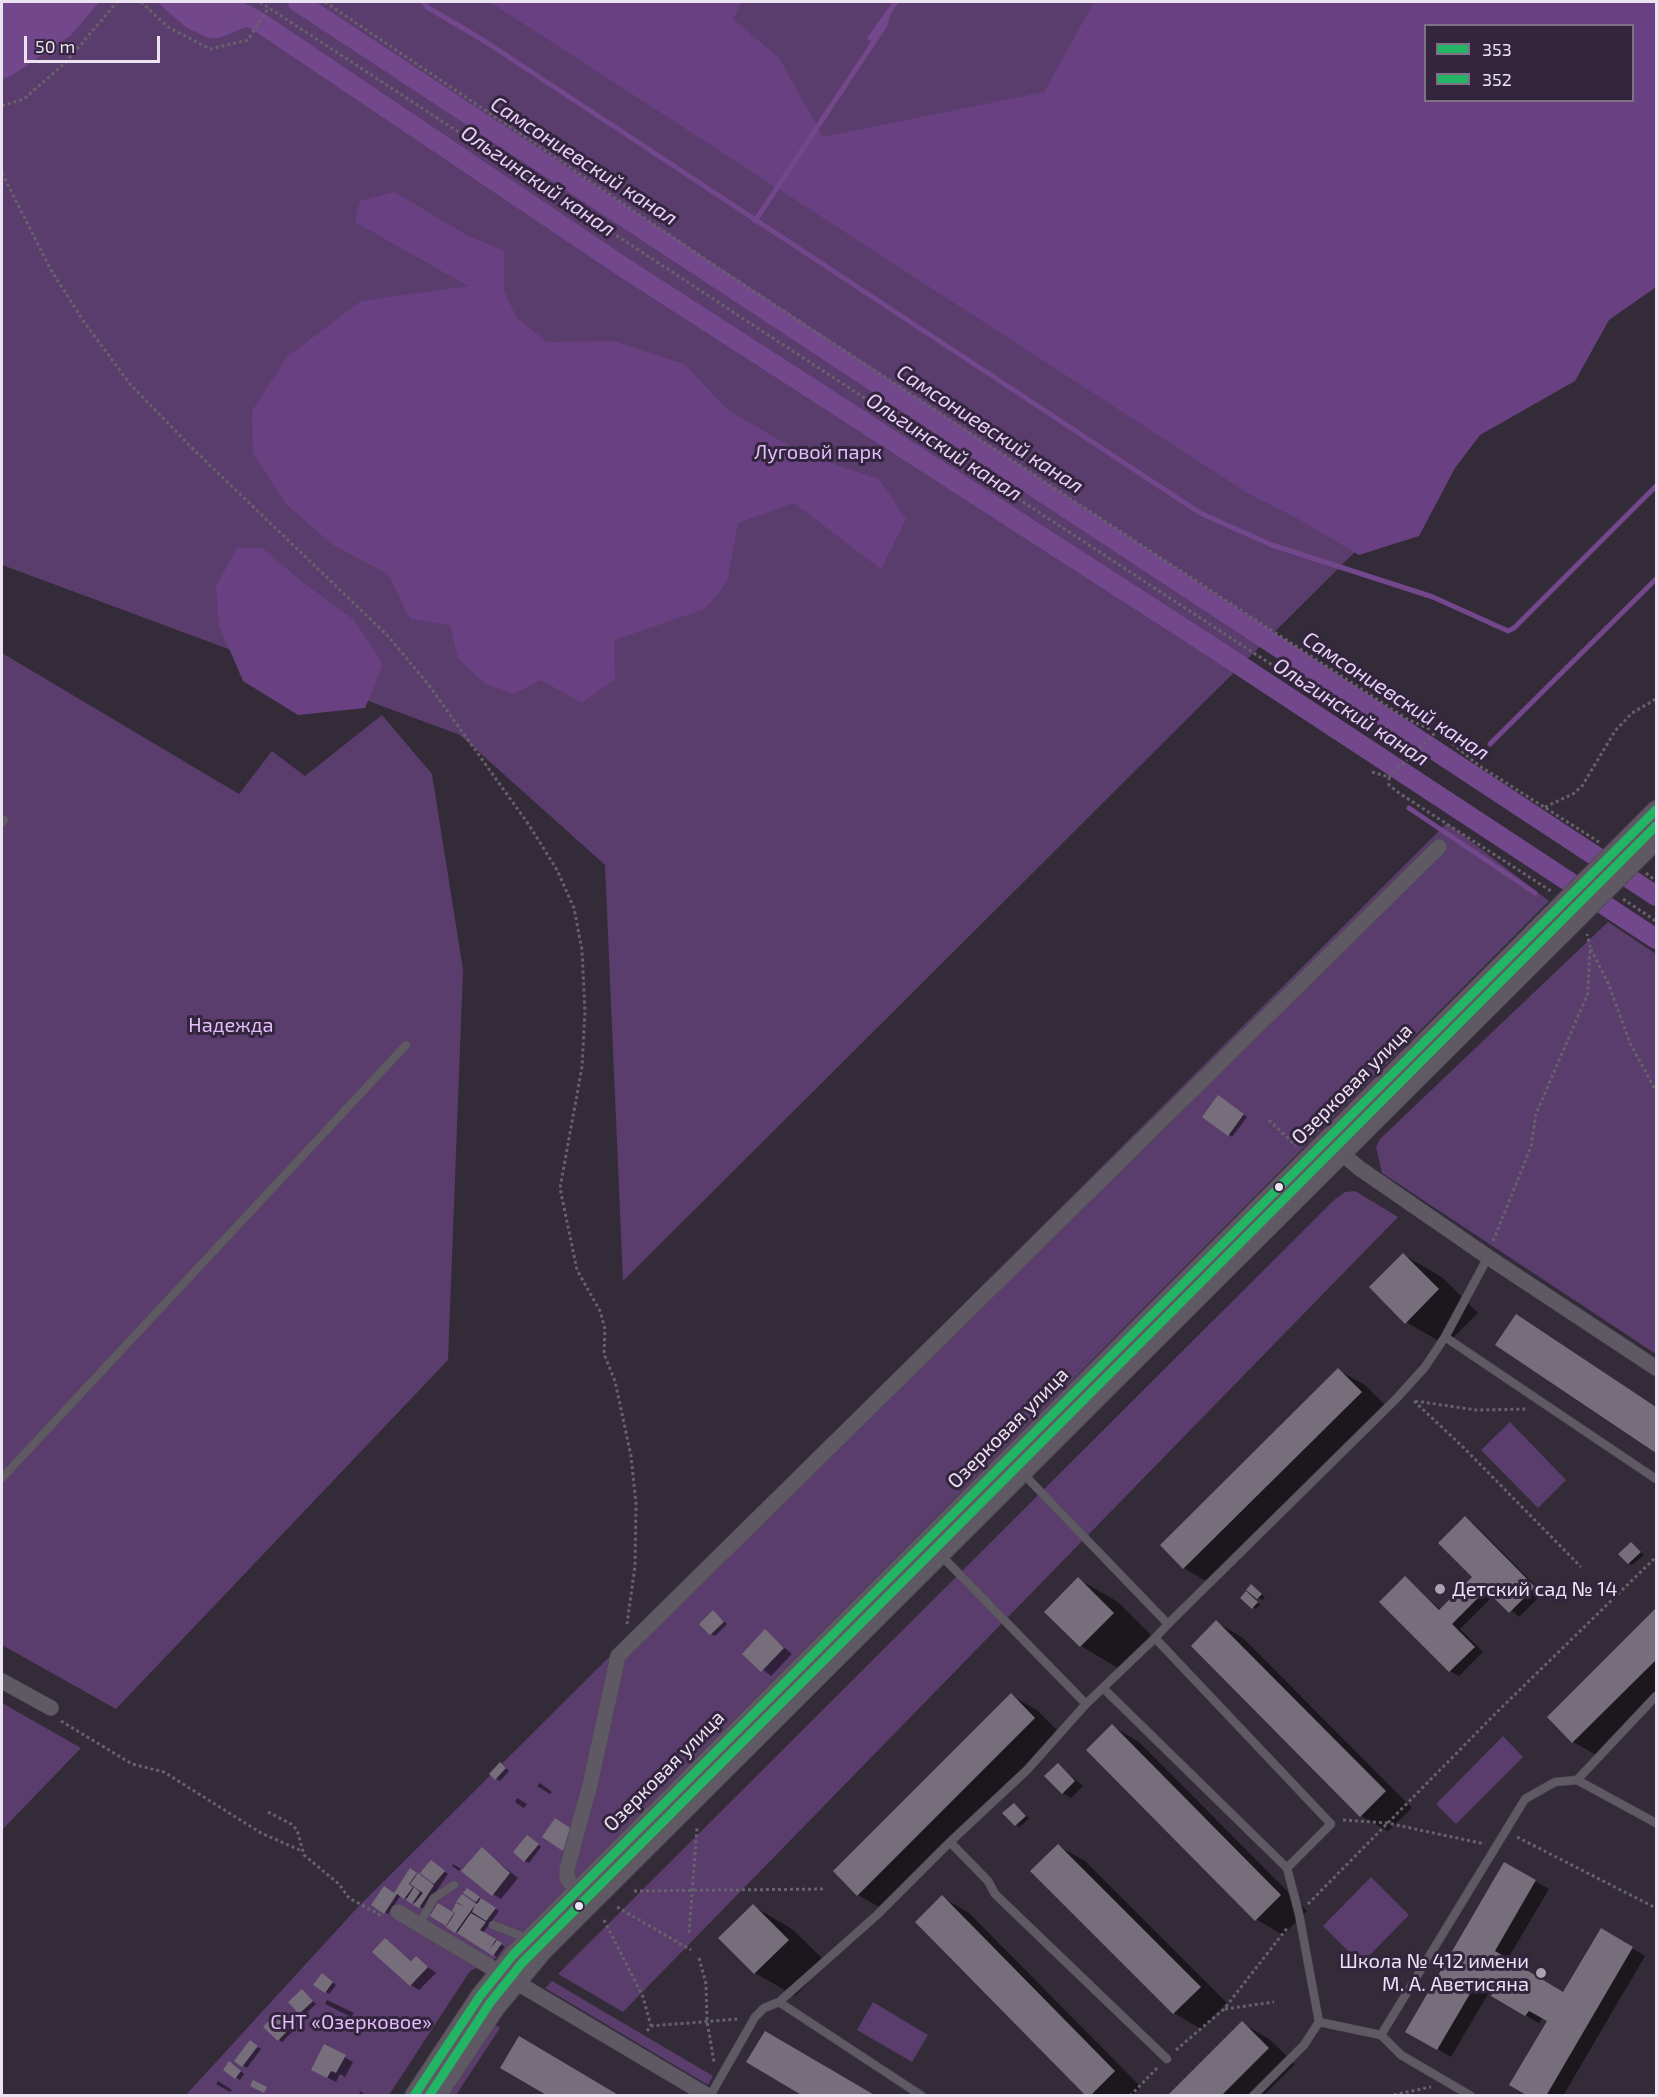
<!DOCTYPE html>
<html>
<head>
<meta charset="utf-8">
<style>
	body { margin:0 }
	#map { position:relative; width:1658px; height:2097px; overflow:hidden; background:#332b38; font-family:"Exo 2",sans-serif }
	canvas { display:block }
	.frame { position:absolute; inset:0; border:3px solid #ebe2f2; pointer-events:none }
	.legend { position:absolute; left:1424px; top:24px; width:210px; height:78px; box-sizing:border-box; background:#34253e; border:2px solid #7d7186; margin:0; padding:8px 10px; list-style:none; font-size:18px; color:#ebe2f2 }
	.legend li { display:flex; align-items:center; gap:12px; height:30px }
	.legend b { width:30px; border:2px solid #7d7186 }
	.scale { position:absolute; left:24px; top:36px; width:136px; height:27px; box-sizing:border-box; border:3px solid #ebe2f2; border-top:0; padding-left:8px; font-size:18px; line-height:21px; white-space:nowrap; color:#ebe2f2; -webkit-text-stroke:4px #34253e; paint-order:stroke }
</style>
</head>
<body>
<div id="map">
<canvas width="1658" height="2097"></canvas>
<div class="frame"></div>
<ul class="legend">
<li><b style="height:8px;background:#21b564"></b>353</li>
<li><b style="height:8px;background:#21b564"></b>352</li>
</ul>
<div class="scale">50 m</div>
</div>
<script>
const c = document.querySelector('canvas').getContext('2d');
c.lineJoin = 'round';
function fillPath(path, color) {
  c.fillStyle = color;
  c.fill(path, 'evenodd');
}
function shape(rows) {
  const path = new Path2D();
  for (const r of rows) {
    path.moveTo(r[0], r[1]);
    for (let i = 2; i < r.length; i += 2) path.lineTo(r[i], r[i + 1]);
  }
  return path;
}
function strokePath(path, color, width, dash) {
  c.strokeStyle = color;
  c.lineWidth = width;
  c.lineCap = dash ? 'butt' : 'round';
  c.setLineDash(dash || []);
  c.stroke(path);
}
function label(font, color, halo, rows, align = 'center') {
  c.font = font + ' "Exo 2",sans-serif';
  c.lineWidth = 6;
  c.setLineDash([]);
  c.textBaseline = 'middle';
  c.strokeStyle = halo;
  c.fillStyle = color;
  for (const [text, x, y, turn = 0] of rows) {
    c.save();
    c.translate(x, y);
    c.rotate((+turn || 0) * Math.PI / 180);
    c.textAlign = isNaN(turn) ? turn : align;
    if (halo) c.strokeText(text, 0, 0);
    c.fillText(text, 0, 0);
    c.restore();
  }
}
const green = shape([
	[2,2,1656,2,1656,252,623,1281,605,865,460,735,2,565],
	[1426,26,1632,26,1632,100,1426,100],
	[2,653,239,794,272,751,305,776,382,715,432,774,463,970,448,1360,116,1709,2,1645],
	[1447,823,1549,901,498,1957,470,1971,389,2095,185,2096,357,1908],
	[1608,922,1656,954,1656,1354,1382,1173,1376,1147,1380,1139],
	[1355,1191,1398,1217,623,2012,558,1974,1334,1200,1345,1192],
	[1510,1422,1566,1480,1538,1508,1481,1450],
	[2,1703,81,1748,2,1830],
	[1503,1736,1523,1757,1456,1824,1436,1804],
	[1371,1877,1409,1915,1361,1964,1323,1926],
	[552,1981,713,2076,708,2085,545,1988],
	[873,2002,928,2035,912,2062,857,2030],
	[495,2025,500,2028,456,2095,449,2096]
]);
const forest = shape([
	[490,2,741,2,733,19,779,58,823,137,1044,92,1094,2,1656,2,1656,287,1609,320,1575,381,1480,435,1455,468,1419,536,1359,555,1302,521,1249,494],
	[1426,26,1632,26,1632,100,1426,100],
	[395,192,466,235,504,251,504,290,516,317,547,342,613,341,684,364,728,410,801,453,879,479,906,519,881,569,794,503,738,523,727,582,705,609,614,640,615,679,582,703,541,680,514,694,485,684,458,658,450,625,410,619,388,574,333,545,286,504,253,453,252,411,287,357,361,301,468,286,355,222,360,201],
	[237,548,262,548,305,584,354,620,383,664,365,708,298,715,243,681,219,625,216,586]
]);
const water = shape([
	[2,2,99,2,71,35,11,76,2,79],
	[157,2,244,2,260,20,257,25,254,24,219,38,209,38,187,28]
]);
const shadow = shape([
	[1222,1099,1247,1117,1232,1137,1204,1117],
	[1404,1255,1443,1278,1478,1313,1446,1345,1406,1322],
	[1516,1316,1656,1407,1656,1451,1497,1345],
	[1338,1370,1365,1385,1388,1408,1211,1584,1184,1568,1162,1545],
	[1465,1518,1473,1523,1543,1593,1519,1617,1494,1595,1460,1629,1483,1652,1459,1676,1450,1671,1381,1602,1405,1578,1441,1610,1474,1577],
	[1632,1544,1644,1555,1632,1565,1629,1563],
	[1078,1579,1118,1602,1153,1637,1120,1669,1081,1646],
	[1255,1588,1265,1597,1262,1600,1249,1590],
	[1250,1595,1260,1605,1256,1609,1252,1607],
	[1656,1610,1656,1702,1600,1757,1573,1742,1549,1717],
	[713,1612,727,1624,715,1636,711,1634],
	[1216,1622,1243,1638,1412,1808,1388,1831,1361,1816],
	[765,1631,792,1654,771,1676,744,1654],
	[1011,1695,1038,1711,1061,1734,885,1910,858,1895],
	[1112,1726,1139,1742,1307,1911,1283,1935,1256,1919],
	[1058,1765,1083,1786,1071,1798,1062,1793],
	[504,1766,509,1771,500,1781,496,1779],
	[540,1783,552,1792,550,1794,537,1786],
	[517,1798,527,1804,524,1808,515,1802],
	[1014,1804,1029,1818,1020,1827,1016,1825],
	[531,1839,541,1847,529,1863,525,1861],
	[1058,1846,1085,1861,1227,2003,1201,2029,1174,2013,1032,1871],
	[482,1849,518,1878,501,1899,493,1894],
	[435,1864,448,1874,424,1909,401,1895,388,1914,373,1904,395,1895,410,1870,432,1885],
	[453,1864,461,1869,459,1871,452,1866],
	[1505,1864,1549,1889,1507,1960,1564,1994,1601,1930,1645,1956,1563,2096,1531,2096,1549,2020,1543,2017,1539,2023,1493,1996,1497,1990,1492,1987,1451,2057,1407,2031],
	[471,1892,499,1911,483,1933,505,1947,497,1957,432,1916,439,1905,455,1916,458,1912,454,1910,462,1896,477,1903,466,1893],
	[942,1897,969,1913,1141,2087,1133,2096,1088,2096],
	[753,1906,792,1929,827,1963,795,1996,755,1973,720,1938],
	[386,1940,413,1962,416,1958,436,1973,419,1990,411,1985],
	[326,1977,336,1985,329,1994,326,1992],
	[305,1993,316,2004,304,2015,290,2002],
	[327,2000,354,2013,351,2017,325,2004],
	[275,2017,292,2032,282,2042,279,2040],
	[1242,2023,1269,2039,1295,2064,1263,2096,1169,2096],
	[250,2042,261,2049,247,2068,236,2061],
	[325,2046,353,2062,345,2077,340,2074,336,2082,321,2074],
	[233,2065,244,2074,240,2080,225,2069],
	[218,2081,232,2090,230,2092,216,2084],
	[360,2091,364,2094,366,2096,359,2096]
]);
const stream = shape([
	[423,2,427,7,483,40,1200,513,1272,545,1433,597,1508,631,1514,628,1656,486],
	[870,38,896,2],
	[755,221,885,25,889,11],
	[1490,744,1656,579],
	[1409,808,1535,893]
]);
const canal = shape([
	[203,2,247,15,262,24,620,265,1209,645,1656,939],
	[298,2,1656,896]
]);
const building = shape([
	[1218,1095,1244,1114,1228,1136,1202,1117],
	[1403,1253,1439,1289,1405,1324,1369,1287],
	[1516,1314,1656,1407,1656,1453,1495,1345],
	[1338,1368,1362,1392,1183,1569,1160,1545],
	[1465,1516,1535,1587,1509,1613,1486,1590,1452,1624,1475,1647,1449,1672,1379,1602,1405,1576,1439,1610,1472,1577,1438,1543],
	[1631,1542,1641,1552,1628,1564,1618,1554],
	[1078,1577,1114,1613,1080,1647,1044,1612],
	[1251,1584,1262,1594,1257,1599,1246,1590],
	[1246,1591,1258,1602,1252,1609,1240,1598],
	[1656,1608,1656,1660,1572,1743,1547,1717],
	[713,1610,724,1622,710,1635,699,1624],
	[1216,1620,1386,1791,1360,1817,1191,1646],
	[765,1629,784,1648,761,1672,742,1654],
	[1011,1693,1035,1718,857,1896,833,1871],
	[1112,1724,1281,1895,1255,1921,1086,1750],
	[500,1762,506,1768,495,1780,489,1774],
	[1058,1763,1075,1781,1062,1794,1044,1776],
	[1014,1803,1026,1816,1015,1826,1002,1813],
	[555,1818,570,1828,563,1851,542,1837],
	[527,1835,539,1844,524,1862,513,1852],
	[1058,1844,1201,1987,1173,2014,1030,1871],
	[482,1847,510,1873,492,1896,461,1871],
	[431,1860,445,1871,434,1884,420,1873],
	[1504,1862,1536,1880,1495,1951,1563,1992,1601,1928,1633,1947,1546,2096,1528,2096,1509,2085,1547,2021,1529,2011,1525,2016,1491,1996,1495,1990,1478,1980,1437,2050,1405,2032],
	[410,1868,417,1873,409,1884,413,1887,404,1899,397,1894,384,1914,371,1905,384,1886,394,1893],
	[418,1873,434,1885,419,1908,413,1905,423,1893,410,1884],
	[414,1887,420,1892,412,1904,406,1900],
	[467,1888,480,1897,476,1902,463,1893],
	[462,1894,477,1904,481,1898,496,1908,486,1921,472,1912,475,1905,455,1933,446,1927,455,1913,452,1911,456,1903,464,1906,456,1902],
	[942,1895,1115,2071,1090,2096,1086,2096,915,1922],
	[438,1903,454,1913,446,1926,430,1916],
	[753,1904,789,1940,754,1974,718,1938],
	[471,1913,486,1922,480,1930,496,1939,490,1949,497,1940,502,1943,493,1956,457,1933],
	[385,1938,411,1961,416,1956,428,1967,410,1986,372,1952],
	[322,1973,333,1982,325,1993,313,1985],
	[302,1989,313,2001,299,2014,288,2002],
	[274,2015,289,2029,278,2041,263,2027],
	[1242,2021,1269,2048,1221,2096,1167,2096],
	[765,2031,830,2069,876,2096,803,2096,746,2062],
	[519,2036,583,2074,620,2096,548,2096,500,2068],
	[250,2040,258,2046,242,2067,234,2061],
	[324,2044,346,2055,336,2073,331,2071,327,2078,311,2070],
	[229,2061,241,2071,235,2079,223,2070],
	[253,2080,267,2087,264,2093,250,2086]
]);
const path = shape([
	[141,2,168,27,210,49,248,40,269,7],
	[260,2,1411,756],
	[325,2,720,269,1407,719,1441,734,1478,765,1599,842],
	[2,106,24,99,66,62,117,2],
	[2,173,51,270,84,322,130,384,194,450,388,636,428,684,529,825,557,870,574,908,582,950,585,1012,582,1067,560,1188,577,1270,600,1311,605,1329,604,1354,615,1381,631,1456,636,1504,635,1566,627,1624],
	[1372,772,1389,777,1389,785,1399,793,1551,891],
	[1389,777,1435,733],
	[1545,807,1573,794,1582,786,1615,731,1632,713,1656,699],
	[1646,873,1656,881],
	[1623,899,1656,921],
	[1591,949,1608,983,1630,1043,1656,1091],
	[1269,1120,1296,1146],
	[1493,1241,1531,1147,1536,1114,1588,993,1590,946,1587,934],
	[1414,1401,1464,1448,1581,1567],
	[1415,1401,1476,1410,1528,1409],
	[61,1721,132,1764,164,1772,261,1833,302,1851],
	[268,1812,291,1824,297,1830,304,1855,339,1884,349,1898,382,1916],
	[1343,1820,1387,1823,1485,1844],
	[1517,1837,1656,1908],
	[634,1891,825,1889],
	[1308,1904,1498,1711,1656,1557],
	[617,1907,691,1950],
	[604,1920,643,1997,651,2026],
	[689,1933,697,1828],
	[699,1958,706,1984,707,2021,714,2062],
	[1225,2009,1274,2002],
	[647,2031,651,2026,738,2019],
	[1176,2050,1224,2009,1288,1927],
	[1130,2096,1158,2067],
	[1388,2096,1431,2087]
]);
const service = shape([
	[2,823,4,820],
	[1488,1257,1445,1337,1656,1479],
	[2,1478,406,1045],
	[927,1541,1086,1704,1155,1638,1168,1624,1009,1459],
	[1168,1624,1396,1399,1425,1367,1445,1337],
	[1103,1688,1287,1868,1331,1824,1155,1638],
	[1086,1704,1027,1770,950,1842,988,1881,995,1894,1167,2059],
	[1577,1780,1656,1696],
	[1287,1868,1299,1914,1319,2022],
	[419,1925,434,1898,454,1885],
	[493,1925,519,1935,526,1942],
	[779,2002,922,2096],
	[1381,2035,1401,2055,1471,2096],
	[710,2096,755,2017,764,2008,779,2002,877,1915,950,1842],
	[1253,2096,1304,2045,1319,2022,1381,2035,1525,1799,1555,1782,1577,1780,1656,1823]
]);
const minor = shape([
	[1333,1146,1359,1168,1488,1257,1656,1368],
	[2,1681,51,1708],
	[576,1890,567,1878,567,1869,590,1785,618,1656,1439,847],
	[398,1912,708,2096]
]);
const tertiary = shape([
	[414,2096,480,1996,513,1955,1656,810],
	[437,2096,496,2007,542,1952,1656,840]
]);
const bus1 = shape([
	[414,2096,480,1996,513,1955,1656,810]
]);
const bus2 = shape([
	[429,2096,490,2003,522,1963,1656,826]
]);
const markers = [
	[1279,1187,5,"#ebe2f2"],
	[1440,1589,6,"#aba2b1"],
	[579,1906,5,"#ebe2f2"],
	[1541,1973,6,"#aba2b1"]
];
const parkNames = [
	["Луговой парк",818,452],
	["Надежда",231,1025],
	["СНТ «Озерковое»",351,2022]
];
const streetNames = [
	["Озерковая улица",1352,1084,-45],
	["Озерковая улица",1008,1428,-45],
	["Озерковая улица",664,1771,-45]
];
const poiNames = [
	["Детский сад № 14",1452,1589],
	["Школа № 412 имени",1529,1961,"right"],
	["М. А. Аветисяна",1529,1984,"right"]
];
const waterNames = [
	["Самсониевский канал",584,161,33],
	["Ольгинский канал",538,181,34],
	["Самсониевский канал",990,429,33],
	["Ольгинский канал",944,447,33],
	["Самсониевский канал",1396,696,33],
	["Ольгинский канал",1351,712,33]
];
fillPath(green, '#5a3d6c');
fillPath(forest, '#694182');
fillPath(water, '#72478c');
fillPath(shadow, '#0007');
strokePath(stream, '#72478c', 5);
strokePath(canal, '#72478c', 20);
fillPath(building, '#766f7b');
strokePath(service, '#514955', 9);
strokePath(minor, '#514955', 16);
strokePath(tertiary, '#514955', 20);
strokePath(path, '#67616b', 3, [3, 3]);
strokePath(service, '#5f5963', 8);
strokePath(minor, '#5f5963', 15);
strokePath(tertiary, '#5f5963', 18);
strokePath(bus1, '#21b564', 9);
strokePath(bus2, '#21b564', 9);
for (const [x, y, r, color] of markers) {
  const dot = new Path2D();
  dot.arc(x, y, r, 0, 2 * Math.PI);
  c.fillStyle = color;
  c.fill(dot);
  strokePath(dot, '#34253e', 2);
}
label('20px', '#e3befc', '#34253e', parkNames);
label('20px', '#ebe2f2', '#34253e', streetNames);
label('20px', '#ebe2f2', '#34253e', poiNames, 'left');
label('italic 21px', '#e9d0fa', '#34253e', waterNames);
</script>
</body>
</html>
